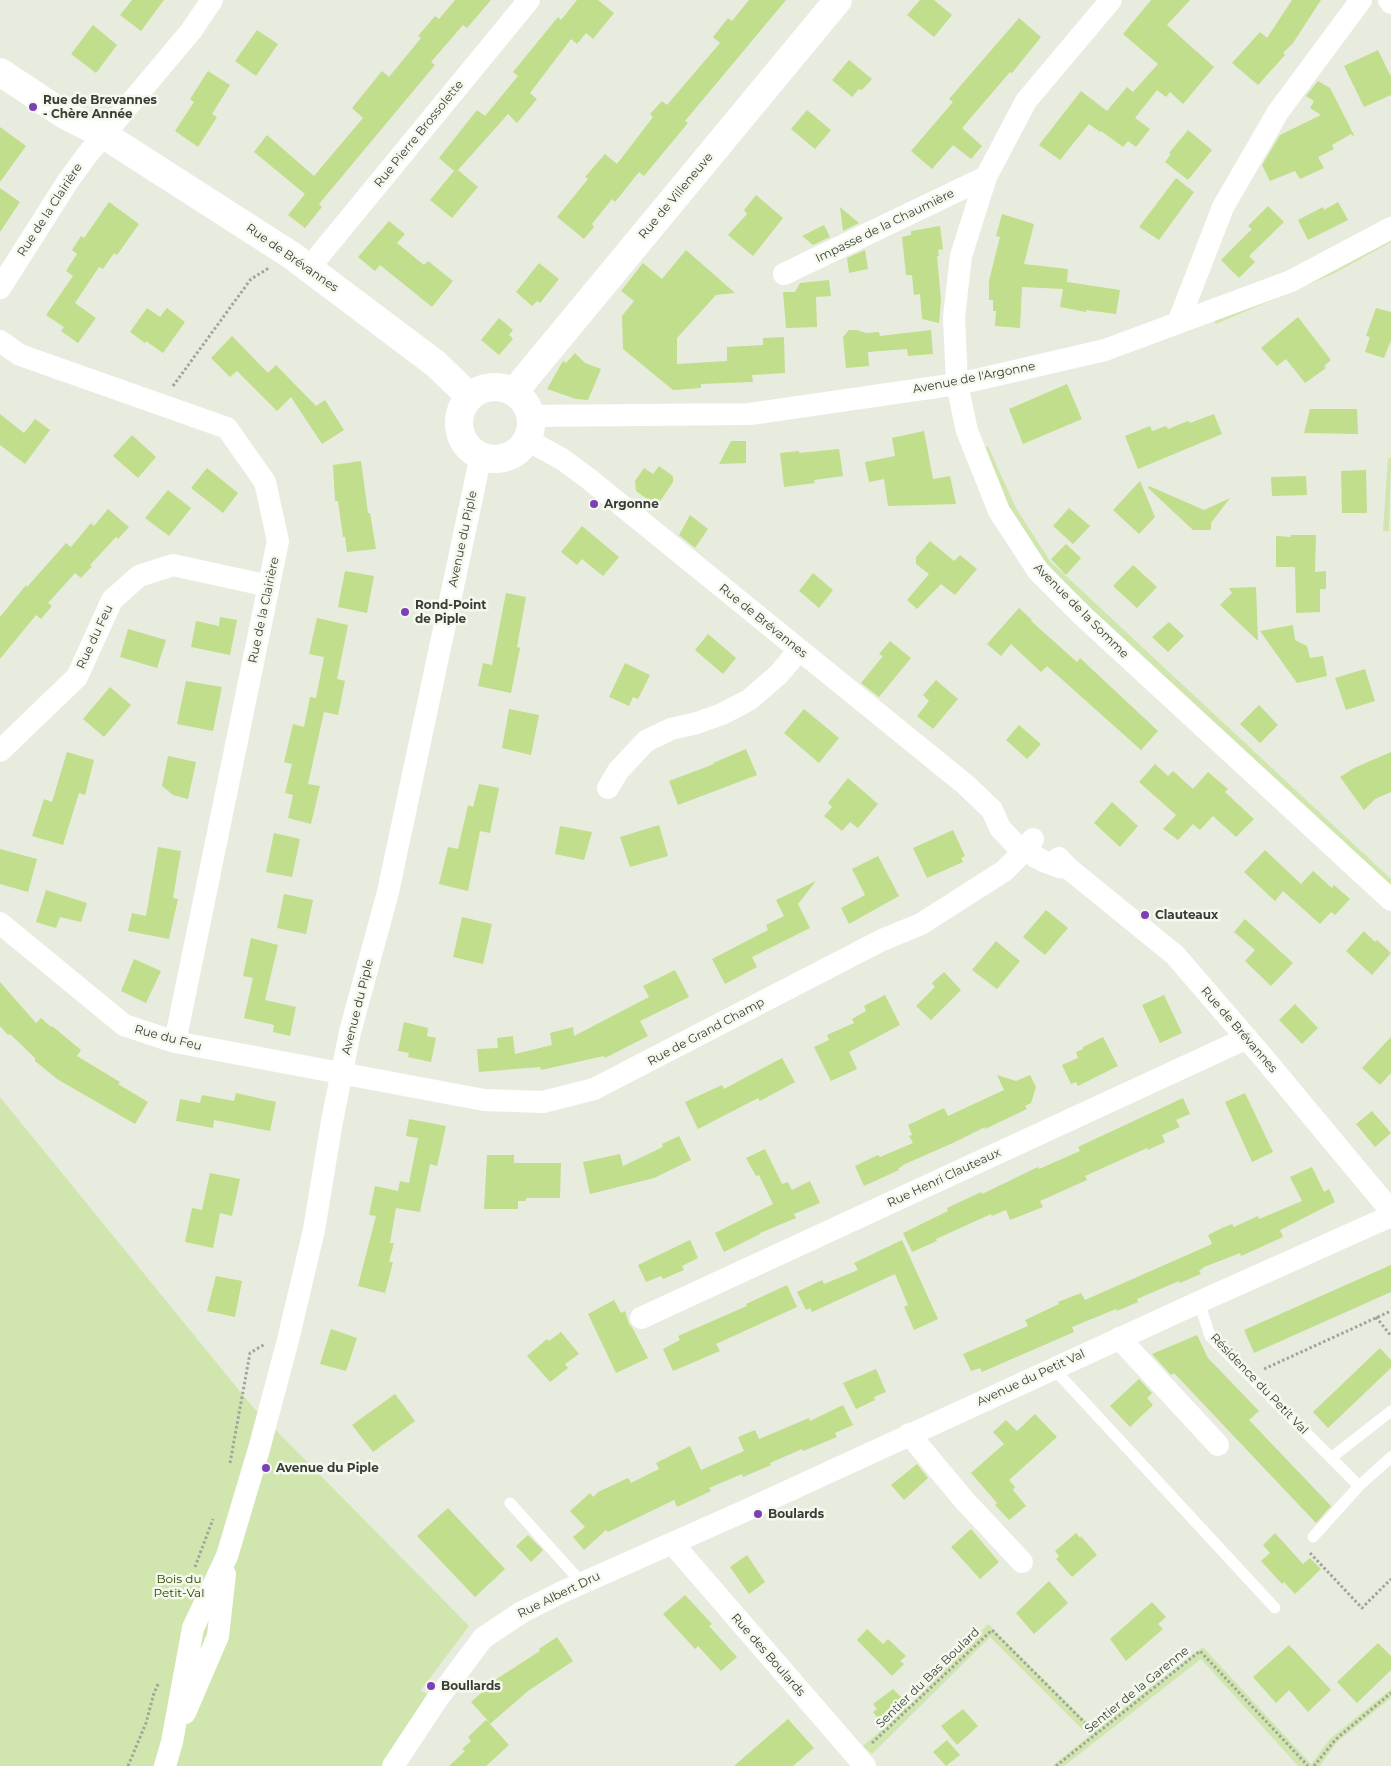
<!DOCTYPE html>
<html>
<head>
<meta charset="utf-8">
<style>
	body { margin:0 }
	canvas { display:block; background:#e7ecdf }
</style>
</head>
<body>
<canvas width="1391" height="1766"></canvas>
<script>
const c = document.querySelector('canvas').getContext('2d');
c.lineJoin = 'round';
function fillPath(path, color) {
  c.fillStyle = color;
  c.fill(path, 'evenodd');
}
function shape(rows) {
  const path = new Path2D();
  for (const r of rows) {
    if (r.length === 3) {
      path.moveTo(r[0] + r[2], r[1]);
      path.arc(r[0], r[1], r[2], 0, 2 * Math.PI);
      continue;
    }
    path.moveTo(r[0], r[1]);
    for (let i = 2; i < r.length; i += 2) path.lineTo(r[i], r[i + 1]);
  }
  return path;
}
function strokePath(path, color, width, dash) {
  c.strokeStyle = color;
  c.lineWidth = width;
  c.lineCap = dash ? 'butt' : 'round';
  c.setLineDash(dash || []);
  c.stroke(path);
}
function label(font, color, halo, rows, align = 'center') {
  c.font = font + ' Montserrat,sans-serif';
  c.lineWidth = 5;
  c.setLineDash([]);
  c.textBaseline = 'middle';
  c.strokeStyle = halo;
  c.fillStyle = color;
  for (const [text, x, y, turn = 0] of rows) {
    c.save();
    c.translate(x, y);
    c.rotate((+turn || 0) * Math.PI / 180);
    c.textAlign = isNaN(turn) ? turn : align;
    if (halo) c.strokeText(text, 0, 0);
    c.fillText(text, 0, 0);
    c.restore();
  }
}
const green = shape([
	[1391,237,1391,242,1335,273,1216,324,1214,321],
	[988,446,1016,508,1050,561,1391,879,1391,886,1071,590,1035,550,1006,503,983,448],
	[1388,458,1391,458,1389,531,1383,531],
	[0,1097,251,1405,469,1626,421,1690,436,1701,393,1766,0,1766],
	[988,1624,1095,1730,1203,1647,1311,1764,1331,1738,1391,1689,1391,1698,1337,1742,1320,1766,1298,1766,1201,1659,1064,1766,1052,1766,1089,1736,990,1637,872,1754,863,1746,911,1704]
]);
const building = shape([
	[132,0,164,0,141,31,120,15],
	[455,0,491,0,467,28,463,25,431,62,435,65,319,204,322,207,305,228,288,215,305,194,254,152,267,135,314,176,363,118,352,108,382,71,389,77,421,38,418,36,435,16,439,19],
	[577,0,598,0,614,13,593,39,586,33,577,44,571,39,530,93,537,99,517,123,508,114,458,170,478,187,452,218,430,200,454,171,439,158,477,110,485,116,518,76,513,72,558,17,561,20],
	[749,0,786,0,685,121,688,123,644,176,639,172,615,202,612,199,592,224,594,227,584,239,557,217,588,179,585,177,605,154,617,164,653,117,650,114,662,101,667,105,720,43,713,37,728,18,732,21],
	[920,0,934,0,952,15,934,37,907,15],
	[1151,0,1190,0,1167,25,1214,67,1183,104,1170,92,1166,97,1157,90,1135,118,1150,129,1136,147,1128,141,1123,147,1101,131,1100,132,1089,124,1060,160,1039,145,1081,91,1107,111,1127,87,1133,92,1158,64,1123,34],
	[1292,0,1321,0,1293,43,1283,53,1285,55,1258,85,1232,63,1260,32,1267,38],
	[1019,18,1041,37,1012,73,1010,72,962,128,982,146,971,159,953,145,932,169,911,151,953,102,949,99],
	[93,25,117,45,96,73,71,54],
	[257,30,278,44,256,76,235,61],
	[1378,50,1391,77,1391,95,1364,107,1344,66],
	[849,60,872,79,862,90,859,89,852,97,832,80],
	[208,71,230,85,212,114,217,117,198,147,175,131,194,102,190,99],
	[1318,81,1330,88,1355,137,1351,134,1332,145,1334,149,1318,157,1324,168,1300,179,1295,171,1270,181,1262,165,1280,135,1321,115,1310,108,1314,101,1306,96],
	[807,110,831,130,815,149,791,129],
	[0,127,26,146,0,182],
	[1188,130,1212,150,1188,180,1165,162,1171,154,1169,153],
	[1176,178,1194,192,1159,240,1139,227],
	[0,188,20,202,0,232],
	[756,195,783,218,753,256,728,235,747,214,744,210],
	[109,202,139,224,117,255,114,253,103,269,99,267,75,303,96,318,78,343,61,331,64,327,46,315,73,276,66,271,77,254,72,250,81,236,84,238],
	[1338,202,1348,220,1308,240,1298,220,1323,207,1324,210],
	[1268,206,1284,222,1249,256,1255,262,1239,278,1221,260,1252,229,1248,226],
	[840,207,859,223,843,231],
	[1002,214,1034,224,1024,264,1068,269,1067,282,1120,290,1116,314,1086,310,1086,312,1060,307,1063,289,1022,287,1020,328,995,326,996,311,993,311,993,300,989,300,989,281,1000,237,996,236],
	[389,221,405,234,397,243,424,265,428,261,453,281,432,307,380,265,375,271,358,257],
	[824,225,830,237,813,245,802,236],
	[940,226,943,249,938,250,939,256,937,256,941,300,939,323,922,319,920,294,914,295,912,275,906,275,902,237,911,235,911,231],
	[686,250,735,293,716,295,677,338,677,364,727,361,727,347,763,345,763,338,784,337,785,373,752,375,753,382,701,384,701,388,673,390,623,349,622,316,634,301,621,291,643,263,662,279],
	[865,250,868,269,849,273,847,258],
	[539,263,559,279,540,303,537,301,532,306,516,292],
	[829,280,831,296,816,297,817,327,786,328,783,292,795,292,800,283],
	[147,308,160,317,167,308,185,322,163,353,146,341,145,343,130,332],
	[1376,308,1391,312,1391,340,1384,358,1365,352,1370,337,1366,336],
	[1298,317,1331,360,1324,366,1326,368,1305,383,1286,359,1277,366,1261,348],
	[499,318,513,330,509,335,513,339,499,355,481,340],
	[849,330,857,330,866,333,879,332,880,336,931,330,933,354,908,356,907,349,868,352,869,366,846,368,843,337],
	[232,336,268,373,276,365,316,406,325,400,344,430,322,444,291,397,277,411,237,371,230,377,211,358],
	[575,353,585,363,601,369,588,400,576,399,547,389,563,361,566,363],
	[1067,384,1082,419,1023,444,1009,409],
	[1310,409,1357,409,1358,434,1304,433],
	[0,414,24,433,35,419,50,430,25,464,0,445],
	[1214,414,1222,434,1138,469,1125,436,1150,426,1152,431,1166,426,1168,429,1188,421,1190,423],
	[924,431,933,479,950,476,956,504,888,506,884,479,869,482,865,462,895,456,892,438],
	[132,435,156,457,138,478,113,456],
	[731,441,746,441,746,463,719,464],
	[839,449,843,476,814,480,815,483,784,487,780,453,799,451,799,453],
	[361,461,368,513,370,513,376,549,347,552,345,537,343,537,338,501,335,501,333,465],
	[659,466,673,476,673,482,657,506,636,491,635,481,644,468,653,474],
	[207,468,238,493,223,513,191,488],
	[1366,470,1367,513,1342,513,1341,471],
	[1306,476,1307,495,1272,496,1271,477],
	[1140,481,1155,517,1139,534,1113,510],
	[1149,486,1204,510,1230,498,1211,523,1211,530,1193,530,1148,488],
	[168,490,191,508,169,536,145,518],
	[1069,508,1090,526,1073,544,1053,526],
	[108,509,129,527,118,539,116,537,90,565,92,566,81,578,75,573,48,603,52,606,41,619,36,615,0,659,0,617,26,585,27,587,66,543,71,547,91,523,94,526],
	[690,515,708,529,695,548,679,535],
	[582,526,619,557,603,576,582,559,577,565,561,552],
	[1291,535,1316,535,1315,572,1326,571,1326,589,1320,589,1320,612,1296,613,1295,567,1276,567,1276,536,1291,537],
	[930,541,954,561,960,555,977,569,955,595,941,584,917,609,907,600,929,574,916,564,916,557],
	[1066,544,1081,558,1066,575,1051,559],
	[1133,565,1157,587,1137,608,1113,586],
	[345,571,374,576,367,613,338,607],
	[813,573,833,590,819,608,799,591],
	[1256,587,1258,641,1220,605,1232,593,1229,588],
	[506,593,526,597,517,647,520,648,511,693,478,686,483,663,492,665],
	[1019,608,1032,620,1031,621,1077,662,1080,658,1158,731,1141,750,1047,666,1041,672,1011,644,1001,656,987,644],
	[220,617,237,620,230,655,191,647,196,621,219,626],
	[317,618,348,625,337,679,345,681,338,715,324,712,308,784,320,786,311,824,288,818,293,795,285,793,292,764,284,762,293,724,304,727,310,697,316,698,324,657,309,654],
	[1169,622,1184,636,1168,652,1152,637],
	[1293,625,1295,640,1307,646,1310,658,1323,656,1327,676,1297,683,1260,631],
	[128,629,166,640,157,668,120,657],
	[708,634,736,658,723,674,695,650],
	[890,641,911,658,879,697,861,683,883,656,879,654],
	[625,663,650,675,638,699,633,697,629,706,609,697],
	[1365,669,1375,701,1346,710,1335,678],
	[936,680,958,699,933,729,917,716,929,701,923,695],
	[186,681,222,687,213,731,177,724],
	[110,687,131,705,104,737,83,719],
	[1259,705,1278,725,1260,743,1240,724],
	[509,709,539,715,531,755,502,748],
	[804,709,839,738,819,763,784,733],
	[1019,725,1041,744,1027,759,1006,740],
	[746,749,757,775,678,805,669,781,714,764,713,763],
	[67,752,94,760,85,795,79,793,63,845,32,836,44,799,52,802],
	[1391,752,1391,792,1375,799,1364,810,1340,777,1354,768],
	[168,756,196,762,188,799,173,795,162,786],
	[1155,764,1168,776,1173,771,1193,789,1208,772,1228,789,1225,792,1254,819,1236,837,1213,816,1200,830,1193,824,1178,840,1163,829,1176,815,1139,782],
	[848,778,878,804,858,828,850,822,842,831,824,816,832,807,828,803],
	[479,784,499,788,490,833,480,831,468,891,439,884,448,847,458,849,468,805,473,807],
	[1112,802,1138,826,1120,847,1094,823],
	[659,825,668,856,630,867,620,837],
	[560,826,592,832,584,860,555,854],
	[953,830,965,856,961,858,963,862,927,878,913,848],
	[274,833,300,839,292,877,266,872],
	[158,847,181,851,173,898,178,899,169,939,128,931,132,913,146,916],
	[0,849,37,859,28,892,0,884],
	[1265,850,1301,884,1313,871,1332,888,1334,885,1350,899,1335,915,1331,912,1320,924,1283,891,1275,901,1244,872],
	[878,856,899,896,849,924,841,908,865,895,852,869],
	[816,881,798,904,810,928,752,957,757,967,725,984,712,959,768,930,766,925,784,916,776,900],
	[46,890,87,903,81,922,60,917,56,928,36,922],
	[284,894,313,900,306,934,277,928],
	[1046,910,1068,928,1045,955,1023,937],
	[462,917,492,924,483,964,453,957],
	[1245,919,1293,963,1271,986,1245,961,1255,950,1234,932],
	[1364,931,1375,942,1377,940,1391,953,1372,975,1346,951],
	[251,938,278,945,265,1000,296,1007,290,1036,273,1032,274,1025,244,1018,253,978,243,976],
	[996,941,1020,961,997,989,972,970],
	[134,959,161,971,146,1003,121,991],
	[675,970,689,997,640,1021,648,1036,605,1058,604,1056,541,1070,540,1067,479,1072,477,1049,498,1048,497,1038,513,1036,515,1054,552,1045,550,1033,573,1027,574,1036,649,997,643,986],
	[944,972,961,990,931,1020,916,1006,935,987,932,983],
	[0,982,36,1023,41,1018,51,1027,52,1026,81,1050,77,1056,120,1082,118,1084,148,1102,135,1124,57,1079,35,1061,35,1058,10,1034,8,1035,0,1026],
	[885,995,900,1025,849,1052,857,1069,831,1081,814,1047,829,1040,827,1035,854,1023,852,1019,866,1011,864,1006],
	[1164,995,1182,1033,1160,1043,1142,1005],
	[1295,1004,1318,1028,1302,1044,1279,1020],
	[404,1022,428,1028,427,1036,436,1038,431,1062,408,1057,409,1053,398,1051],
	[1103,1037,1118,1066,1078,1086,1076,1082,1071,1084,1062,1065,1078,1058,1076,1052,1083,1049,1083,1047],
	[1391,1037,1391,1073,1380,1085,1362,1068],
	[782,1058,795,1082,760,1101,758,1098,698,1129,685,1102,722,1085,724,1089],
	[997,1075,1016,1081,1030,1075,1036,1087,1031,1103,1025,1106,1027,1109,985,1129,985,1127,955,1142,905,1164,898,1169,899,1170,864,1186,855,1166,878,1155,880,1157,913,1143,909,1136,912,1135,908,1125,944,1108,948,1116,1004,1090],
	[236,1093,276,1102,270,1131,214,1120,213,1128,176,1121,180,1099,200,1103,202,1095,234,1101],
	[1245,1093,1273,1152,1252,1162,1225,1102],
	[1183,1098,1190,1114,1176,1120,1180,1127,1162,1135,1165,1142,1148,1150,1147,1148,1085,1176,1087,1180,1040,1201,1043,1207,1010,1220,1006,1210,992,1216,991,1214,936,1239,937,1241,912,1252,903,1233,948,1211,947,1208,981,1192,982,1194,1038,1167,1039,1169,1080,1151,1078,1147],
	[1372,1111,1391,1133,1375,1147,1356,1124],
	[409,1119,446,1126,437,1166,430,1164,420,1212,396,1208,390,1243,394,1243,389,1262,393,1262,385,1293,358,1286,376,1216,369,1215,375,1186,398,1191,400,1181,409,1183,418,1138,406,1136],
	[679,1136,691,1160,654,1178,590,1194,583,1162,620,1154,623,1166,663,1147,662,1144],
	[765,1149,782,1184,788,1182,792,1190,810,1181,820,1203,794,1214,796,1218,760,1233,760,1234,724,1252,715,1233,773,1204,759,1175,756,1176,746,1158],
	[487,1155,514,1155,514,1163,561,1163,560,1198,526,1198,526,1201,518,1201,518,1209,484,1209],
	[1312,1167,1324,1192,1329,1189,1335,1202,1280,1230,1283,1237,1241,1256,1240,1253,1204,1267,1199,1271,1201,1274,1180,1283,1179,1281,1137,1299,1138,1302,1117,1311,1116,1309,1072,1327,1074,1332,982,1372,980,1368,971,1371,963,1354,1028,1326,1025,1320,1059,1304,1058,1302,1081,1293,1085,1300,1212,1244,1208,1235,1222,1228,1232,1224,1234,1227,1258,1216,1259,1219,1302,1201,1290,1177],
	[210,1173,240,1179,232,1216,220,1213,213,1248,185,1242,192,1208,202,1210],
	[690,1240,698,1258,682,1266,684,1270,663,1279,661,1276,646,1282,638,1265],
	[902,1240,938,1319,914,1330,904,1307,908,1305,895,1274,812,1312,810,1308,806,1310,797,1292,822,1280,824,1284,858,1270,854,1263],
	[1391,1265,1391,1292,1254,1353,1244,1330],
	[216,1276,242,1281,235,1317,207,1311],
	[787,1285,797,1307,716,1344,720,1351,673,1371,663,1349,680,1340,678,1336,747,1306,746,1304],
	[614,1300,621,1313,625,1311,629,1324,633,1329,648,1358,616,1373,588,1314],
	[331,1329,357,1338,346,1371,320,1364],
	[561,1332,579,1354,565,1364,568,1368,550,1382,527,1356,547,1339,549,1341],
	[1197,1335,1208,1358,1259,1411,1249,1420,1331,1506,1316,1523,1174,1373,1171,1375,1152,1354],
	[1380,1348,1391,1360,1391,1368,1328,1428,1313,1412],
	[876,1369,886,1392,874,1397,875,1400,856,1409,843,1383],
	[1139,1379,1152,1393,1147,1398,1153,1405,1130,1427,1110,1406],
	[395,1394,415,1421,373,1452,352,1425],
	[843,1405,853,1425,835,1433,837,1437,803,1451,802,1449,770,1463,771,1465,743,1477,742,1474,709,1488,711,1491,677,1507,674,1500,608,1532,606,1530,584,1550,573,1537,585,1527,570,1511,590,1493,593,1497,598,1492,628,1478,631,1483,659,1469,656,1463,690,1446,701,1470,744,1451,738,1437,755,1430,759,1439,809,1418,810,1421],
	[1035,1414,1057,1437,1009,1480,1015,1487,1013,1490,1026,1506,1009,1520,995,1505,997,1503,971,1473,1004,1444,993,1432,1006,1420,1017,1431],
	[917,1464,928,1478,904,1500,891,1485],
	[448,1508,505,1569,475,1597,417,1536],
	[971,1529,999,1562,980,1579,951,1547],
	[1076,1533,1080,1538,1081,1536,1097,1555,1072,1577,1056,1559,1059,1556,1055,1551],
	[1275,1533,1303,1564,1310,1558,1321,1569,1295,1594,1284,1582,1282,1584,1261,1561,1270,1553,1263,1545],
	[528,1535,543,1550,531,1562,516,1546],
	[747,1555,765,1582,749,1594,730,1567],
	[1049,1581,1068,1603,1034,1634,1016,1613],
	[685,1595,712,1624,709,1626,737,1657,721,1671,698,1646,695,1649,663,1614],
	[1152,1602,1166,1617,1158,1624,1163,1629,1126,1661,1110,1639],
	[867,1629,883,1644,888,1639,906,1656,900,1661,904,1664,892,1676,857,1640],
	[557,1637,573,1661,528,1691,490,1724,509,1745,486,1766,449,1766,465,1751,462,1749,471,1741,468,1737,486,1720,490,1723,471,1702,498,1678,540,1651,539,1649],
	[1378,1643,1391,1656,1391,1670,1357,1703,1337,1682],
	[1289,1645,1331,1690,1308,1712,1289,1690,1276,1703,1253,1677],
	[893,1689,910,1706,885,1727,873,1712,877,1709,873,1704],
	[963,1709,978,1726,957,1745,941,1726],
	[788,1719,814,1748,793,1766,734,1766],
	[947,1740,960,1755,946,1766,933,1752]
]);
const path = shape([
	[173,386,251,279,269,268],
	[1376,1317,1391,1336],
	[1264,1369,1391,1311],
	[230,1463,250,1353,265,1344],
	[1310,1553,1362,1608,1391,1579],
	[195,1567,213,1519],
	[872,1743,992,1630,1096,1734],
	[128,1766,146,1723,154,1693,159,1682],
	[1056,1766,1200,1651,1308,1766],
	[1314,1766,1336,1739,1391,1693]
]);
const lane = shape([
	[1199,1302,1210,1336,1359,1486],
	[1053,1368,1275,1608],
	[1331,1458,1391,1411],
	[510,1503,582,1583],
	[1313,1537,1359,1486,1391,1457]
]);
const street = shape([
	[1111,0,1026,101,986,177,961,256,954,317,957,384,967,431,999,511,1038,571,1084,617,1391,900],
	[1389,0,1391,3],
	[309,268,529,0],
	[784,274,986,177],
	[0,288,68,181,87,155,191,31,212,0],
	[1178,323,1223,207,1278,112,1361,0],
	[0,341,20,355,227,428,265,482,278,541,175,1042],
	[531,416,750,414,957,384,993,376,1105,350,1291,281,1391,228],
	[527,440,562,459,589,479,966,785,992,810,1000,828,1017,846,1043,861,1059,867,1068,868],
	[0,751,77,677,112,600,139,576,173,565,269,586],
	[608,788,618,771,646,741,671,729,697,723,722,714,749,700,779,674,799,650],
	[1059,858,1068,868,1175,955,1262,1056,1391,1211],
	[0,923,124,1025,175,1042,484,1100,543,1102,594,1089,882,940,921,924,1004,871,1025,850,1033,839],
	[641,1318,1247,1038],
	[1119,1338,1218,1445],
	[909,1434,964,1500,1022,1562],
	[672,1543,865,1766],
	[185,1713,218,1636,225,1574],
	[165,1766,172,1742,193,1628,227,1556,259,1449,288,1340,314,1230,332,1121,350,1032,388,892,481,455],
	[393,1766,436,1701,483,1638,522,1612,562,1592,738,1514,1199,1302,1391,1216]
]);
const secondary = shape([
	[0,72,65,115,104,135,291,255,436,364,470,397],
	[495,423,36],
	[514,392,838,0]
]);
const markers = [
	[33,107,5,"#7d3fb5"],
	[594,504,5,"#7d3fb5"],
	[405,612,5,"#7d3fb5"],
	[1145,915,5,"#7d3fb5"],
	[266,1468,5,"#7d3fb5"],
	[758,1514,5,"#7d3fb5"],
	[431,1686,5,"#7d3fb5"]
];
const poiNames = [
	["Rue de Brevannes",43,100],
	["- Chère Année",43,114],
	["Argonne",604,504],
	["Rond-Point",415,605],
	["de Piple",415,619],
	["Clauteaux",1155,915],
	["Avenue du Piple",276,1468],
	["Boulards",768,1514],
	["Boullards",441,1686]
];
const streetNames = [
	["Rue Pierre Brossolette",419,134,-51],
	["Rue de Villeneuve",676,196,-50],
	["Rue de la Clairière",50,210,-57],
	["Impasse de la Chaumière",885,226,-26],
	["Rue de Brévannes",292,258,35],
	["Avenue de l'Argonne",974,378,-11],
	["Avenue du Piple",463,539,-78],
	["Rue de la Clairière",264,610,-78],
	["Avenue de la Somme",1081,611,45],
	["Rue de Brévannes",763,621,39],
	["Rue du Feu",95,637,-65],
	["Avenue du Piple",358,1007,-76],
	["Rue de Brévannes",1239,1030,49],
	["Rue de Grand Champ",706,1032,-28],
	["Rue du Feu",168,1038,15],
	["Rue Henri Clauteaux",944,1178,-25],
	["Avenue du Petit Val",1031,1378,-25],
	["Résidence du Petit Val",1259,1384,46],
	["Rue Albert Dru",559,1595,-26],
	["Rue des Boulards",768,1655,49],
	["Sentier du Bas Boulard",928,1678,-44],
	["Sentier de la Garenne",1137,1690,-39]
];
const parkNames = [
	["Bois du",179,1579],
	["Petit-Val",179,1593]
];
fillPath(green, '#d1e6af');
fillPath(building, '#c0de8b');
strokePath(path, '#a1a49b', 3, [2.5, 2.5]);
strokePath(lane, '#fff', 11);
strokePath(street, '#fff', 22);
strokePath(secondary, '#fff', 28);
for (const [x, y, r, color] of markers) {
  const dot = new Path2D();
  dot.arc(x, y, r, 0, 2 * Math.PI);
  c.fillStyle = color;
  c.fill(dot);
  strokePath(dot, '#f4f9ed', 2);
}
label('bold 12px', '#3a3c37', '#f4f9ed', poiNames, 'left');
label('12px', '#3a3c37', '#f4f9ed', streetNames);
label('12px', '#304101', '#f4f9ed', parkNames);
</script>
</body>
</html>
